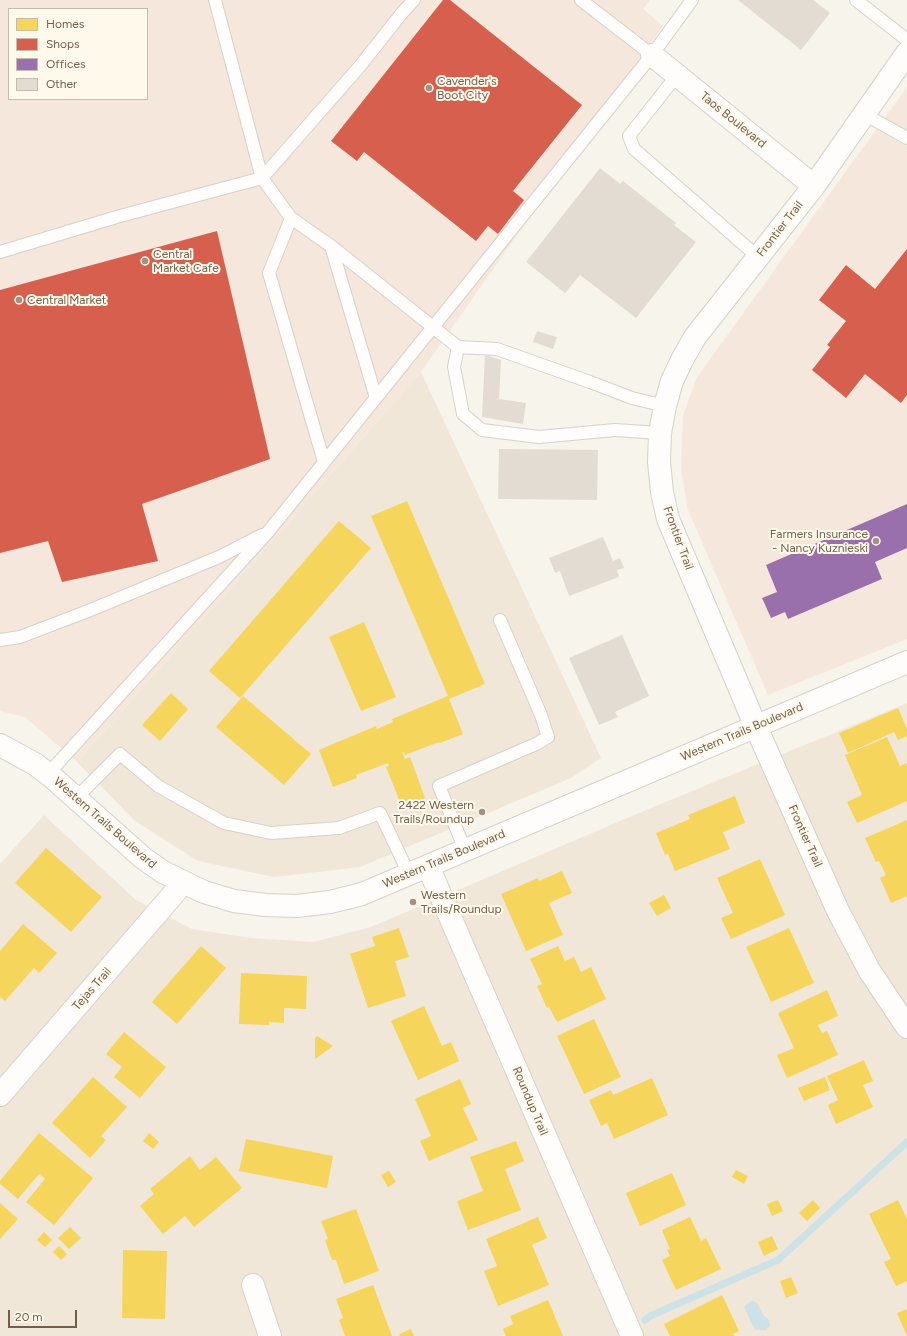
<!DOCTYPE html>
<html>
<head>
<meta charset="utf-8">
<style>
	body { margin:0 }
	#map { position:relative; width:907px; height:1336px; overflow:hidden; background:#f7f4eb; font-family:Figtree,sans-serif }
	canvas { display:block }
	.legend { position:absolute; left:8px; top:8px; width:140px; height:92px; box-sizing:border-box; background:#fff9ec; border:1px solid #c7bbac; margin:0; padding:5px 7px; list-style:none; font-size:12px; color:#745e4b }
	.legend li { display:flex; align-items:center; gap:8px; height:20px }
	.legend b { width:20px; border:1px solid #c7bbac }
	.scale { position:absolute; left:8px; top:1310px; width:69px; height:18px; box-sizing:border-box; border:2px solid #745e4b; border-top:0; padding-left:5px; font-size:12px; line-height:14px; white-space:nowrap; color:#745e4b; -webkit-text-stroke:3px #fff9ec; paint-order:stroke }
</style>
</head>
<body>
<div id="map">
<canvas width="907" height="1336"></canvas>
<ul class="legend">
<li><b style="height:11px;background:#f6d55c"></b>Homes</li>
<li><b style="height:11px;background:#d6604d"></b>Shops</li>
<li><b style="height:11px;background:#9970ab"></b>Offices</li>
<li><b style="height:11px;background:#e3dcd2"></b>Other</li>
</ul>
<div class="scale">20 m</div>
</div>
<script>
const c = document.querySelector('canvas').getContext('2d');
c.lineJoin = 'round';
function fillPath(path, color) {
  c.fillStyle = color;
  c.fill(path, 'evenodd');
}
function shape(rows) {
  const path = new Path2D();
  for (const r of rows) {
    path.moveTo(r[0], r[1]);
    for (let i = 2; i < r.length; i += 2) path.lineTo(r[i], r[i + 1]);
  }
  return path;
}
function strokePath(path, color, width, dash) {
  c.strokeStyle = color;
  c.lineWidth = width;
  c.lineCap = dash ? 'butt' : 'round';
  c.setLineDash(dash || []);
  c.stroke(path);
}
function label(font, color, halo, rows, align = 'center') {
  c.font = font + ' Figtree,sans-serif';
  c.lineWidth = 4;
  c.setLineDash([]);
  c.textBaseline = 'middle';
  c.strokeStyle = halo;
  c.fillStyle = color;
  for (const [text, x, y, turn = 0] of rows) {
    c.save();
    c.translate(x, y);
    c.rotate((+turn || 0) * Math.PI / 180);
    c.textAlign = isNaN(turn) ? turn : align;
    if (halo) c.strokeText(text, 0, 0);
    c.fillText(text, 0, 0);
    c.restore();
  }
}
const residential = shape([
	[421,372,601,758,571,778,360,867,274,877,198,861,135,821,77,762],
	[907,703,907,1336,0,1336,0,864,44,815,136,900,192,929,251,938,313,942,371,927,646,810]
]);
const commercial = shape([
	[0,0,650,0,643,9,663,26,421,372,77,762,25,717,0,711],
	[9,9,147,9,147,99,9,99],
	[907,87,907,639,768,695,688,510,681,468,683,416,697,377]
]);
const water = shape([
	[752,1301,756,1302,764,1316,769,1320,770,1326,766,1330,756,1330,752,1324,744,1307,748,1303]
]);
const homes = shape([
	[407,501,485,684,449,699,463,734,440,743,439,742,405,755,404,752,403,753,405,759,410,757,425,798,402,807,386,767,389,766,388,763,356,775,357,778,333,787,319,750,376,726,377,729,393,722,392,719,448,696,371,516],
	[339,521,371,548,240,698,209,671],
	[364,622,396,697,361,711,329,637],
	[171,693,188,709,160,741,142,725],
	[243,696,311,754,284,785,216,727],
	[898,708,907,729,907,736,898,740,894,732,848,753,839,733],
	[887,737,900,766,907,763,907,801,857,823,847,802,862,795,845,755],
	[735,796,745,823,723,832,730,849,675,871,668,854,665,855,656,833,690,819,688,815],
	[907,820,907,896,891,903,880,878,886,875,879,861,876,862,865,838],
	[46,848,102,897,71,932,15,883],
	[760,859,785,915,731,939,721,918,733,913,717,878],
	[562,871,572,893,549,903,563,935,526,951,501,894,538,878,539,881],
	[664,895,671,908,657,916,649,903],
	[23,924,57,953,39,973,34,968,5,1001,0,997,0,951],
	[399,928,409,957,395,961,406,996,368,1008,350,954,375,946,372,937],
	[789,928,814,983,771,1002,746,947],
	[201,946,226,968,177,1024,152,1002],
	[558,946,565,961,574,957,581,972,591,967,606,999,557,1022,549,1007,547,1008,537,986,542,984,530,959],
	[241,973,307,976,306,1009,284,1008,284,1023,269,1022,269,1025,239,1024],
	[827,990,838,1016,818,1025,822,1033,827,1031,838,1055,787,1078,777,1055,794,1048,778,1013],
	[424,1006,442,1046,451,1042,459,1061,418,1080,391,1021],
	[594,1019,621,1077,584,1094,557,1036],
	[124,1032,166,1067,140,1098,114,1077,122,1067,106,1054],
	[317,1036,333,1046,315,1059,315,1038],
	[864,1060,873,1081,863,1085,873,1107,836,1124,828,1105,838,1100,827,1076],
	[93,1077,127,1107,101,1136,106,1140,90,1158,52,1123],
	[825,1077,830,1090,804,1101,798,1088],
	[652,1078,668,1115,614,1139,607,1123,601,1126,589,1100,611,1090,613,1095],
	[460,1079,471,1104,463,1108,478,1140,429,1161,420,1141,431,1136,415,1099],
	[39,1133,93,1178,54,1225,26,1202,45,1179,39,1174,18,1199,0,1184,0,1181],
	[149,1133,159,1142,153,1149,143,1141],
	[246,1139,333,1156,327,1188,239,1171],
	[516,1141,524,1161,505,1169,521,1210,468,1230,457,1201,483,1191,470,1157],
	[190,1156,200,1170,216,1157,242,1188,194,1227,185,1216,163,1234,140,1206,154,1194,150,1189],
	[736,1170,748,1176,744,1184,732,1177],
	[389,1171,396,1182,388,1187,381,1175],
	[672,1173,686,1205,640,1226,626,1193],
	[778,1200,783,1211,772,1216,767,1204],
	[813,1200,820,1208,807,1221,799,1213],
	[898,1200,907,1219,907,1281,896,1286,884,1262,891,1259,869,1214],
	[0,1203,18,1219,0,1239],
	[356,1209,379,1271,344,1284,336,1260,332,1260,325,1240,328,1239,321,1221],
	[538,1217,547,1238,532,1245,549,1285,498,1306,484,1271,497,1266,486,1239],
	[690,1217,701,1241,706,1238,721,1269,676,1290,662,1260,670,1256,667,1250,670,1249,662,1230],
	[70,1227,81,1238,69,1249,58,1238],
	[44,1232,52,1240,45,1247,37,1240],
	[772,1236,778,1249,764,1256,758,1242],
	[59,1246,67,1254,61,1260,53,1252],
	[123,1250,167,1251,165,1319,122,1318],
	[791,1277,798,1293,786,1298,780,1281],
	[373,1285,392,1336,345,1336,339,1320,343,1318,336,1299],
	[722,1295,739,1331,733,1334,734,1336,670,1336,664,1324],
	[548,1300,563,1336,506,1336,503,1329,513,1324,510,1316],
	[907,1309,907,1336,897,1313],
	[411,1329,414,1336,400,1336,399,1334]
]);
const shops = shape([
	[443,0,450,0,582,105,513,191,524,200,498,234,488,226,476,241,364,152,357,161,331,141],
	[217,231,270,459,142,504,158,561,62,582,48,541,0,553,0,290],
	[907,249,907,395,901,403,865,374,846,398,812,370,830,347,827,345,846,321,819,300,846,265,875,289]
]);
const offices = shape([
	[907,504,907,548,875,562,882,579,788,619,785,612,771,618,762,598,777,592,766,565]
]);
const stream = shape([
	[645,1320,650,1316,778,1260,907,1142]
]);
const building = shape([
	[738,0,813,0,830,13,801,50],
	[600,168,620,184,623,181,676,223,674,225,696,242,636,318,580,275,565,293,526,262],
	[537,331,557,337,553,349,533,342],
	[485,355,501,360,499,399,526,403,523,424,482,417],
	[499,449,598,450,597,500,498,499],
	[603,537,613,561,620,558,624,568,617,570,619,577,569,596,560,571,555,573,549,558],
	[622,635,649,696,615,712,618,717,599,725,569,658]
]);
const lane = shape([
	[215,0,262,178,291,218],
	[581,0,652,55],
	[856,0,907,40],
	[677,75,629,136,634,149,758,257],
	[864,114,907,138],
	[331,246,458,347,497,349,590,382,632,398,665,406],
	[0,252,120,216,262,178,360,66,402,13,414,0],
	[458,347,454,367,463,414,482,430,539,437,615,430,660,433],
	[324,462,269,273,291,218,331,246,376,398],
	[0,640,20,637,88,611,219,557,262,535],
	[48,774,268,532,652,55,692,0],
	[76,798,120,754,158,786,224,823,271,833,339,828,380,813,409,874],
	[465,850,439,786,536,744,548,737,541,715,500,620]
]);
const street = shape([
	[907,53,814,186,695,337,682,360,672,381,665,406,660,433,659,462,662,492,668,519,756,727,838,911,869,970,907,1027],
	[652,55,814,186],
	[428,866,632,1336],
	[0,1095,183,883],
	[253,1285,270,1336]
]);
const secondary = shape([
	[0,745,35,764,52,777,143,858,163,872,204,892,234,901,265,905,297,906,330,902,362,894,907,662]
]);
const markers = [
	[429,88,4,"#a29283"],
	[145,261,4,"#a29283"],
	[19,300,4,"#a29283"],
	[876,541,4,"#a29283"],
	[482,812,4,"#a29283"],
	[413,902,4,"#a29283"]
];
const poiNames = [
	["Cavender's",437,81],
	["Boot City",437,95],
	["Central",153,254],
	["Market Cafe",153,268],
	["Central Market",27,300],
	["Farmers Insurance",868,534,"right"],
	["- Nancy Kuznieski",868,548,"right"],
	["2422 Western",474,805,"right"],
	["Trails/Roundup",474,819,"right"],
	["Western",421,895],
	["Trails/Roundup",421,909]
];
const streetNames = [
	["Taos Boulevard",733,120,39],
	["Frontier Trail",780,229,-52],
	["Frontier Trail",678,538,70],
	["Western Trails Boulevard",742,732,-23],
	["Western Trails Boulevard",105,823,41],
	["Frontier Trail",805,836,66],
	["Western Trails Boulevard",444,859,-23],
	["Tejas Trail",92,989,-49],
	["Roundup Trail",530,1101,67]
];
fillPath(residential, '#f0e7d8');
fillPath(commercial, '#f5e7dc');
fillPath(water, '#cce2e7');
fillPath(homes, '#f6d55c');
fillPath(shops, '#d6604d');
fillPath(offices, '#9970ab');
strokePath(stream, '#cce2e7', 7);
fillPath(building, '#e3dcd2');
strokePath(lane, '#d6d1c9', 14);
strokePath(street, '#d6d1c9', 24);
strokePath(secondary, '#d6d1c9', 24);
strokePath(lane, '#fefdfc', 12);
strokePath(street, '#fefdfc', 22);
strokePath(secondary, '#fefdfc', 22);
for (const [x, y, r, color] of markers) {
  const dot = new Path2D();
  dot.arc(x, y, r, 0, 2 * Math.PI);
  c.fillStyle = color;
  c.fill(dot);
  strokePath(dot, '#fff9ec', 1.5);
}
label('12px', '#745e4b', '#fff9ec', poiNames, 'left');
label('12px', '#745e4b', '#fff9ec', streetNames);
</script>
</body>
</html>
